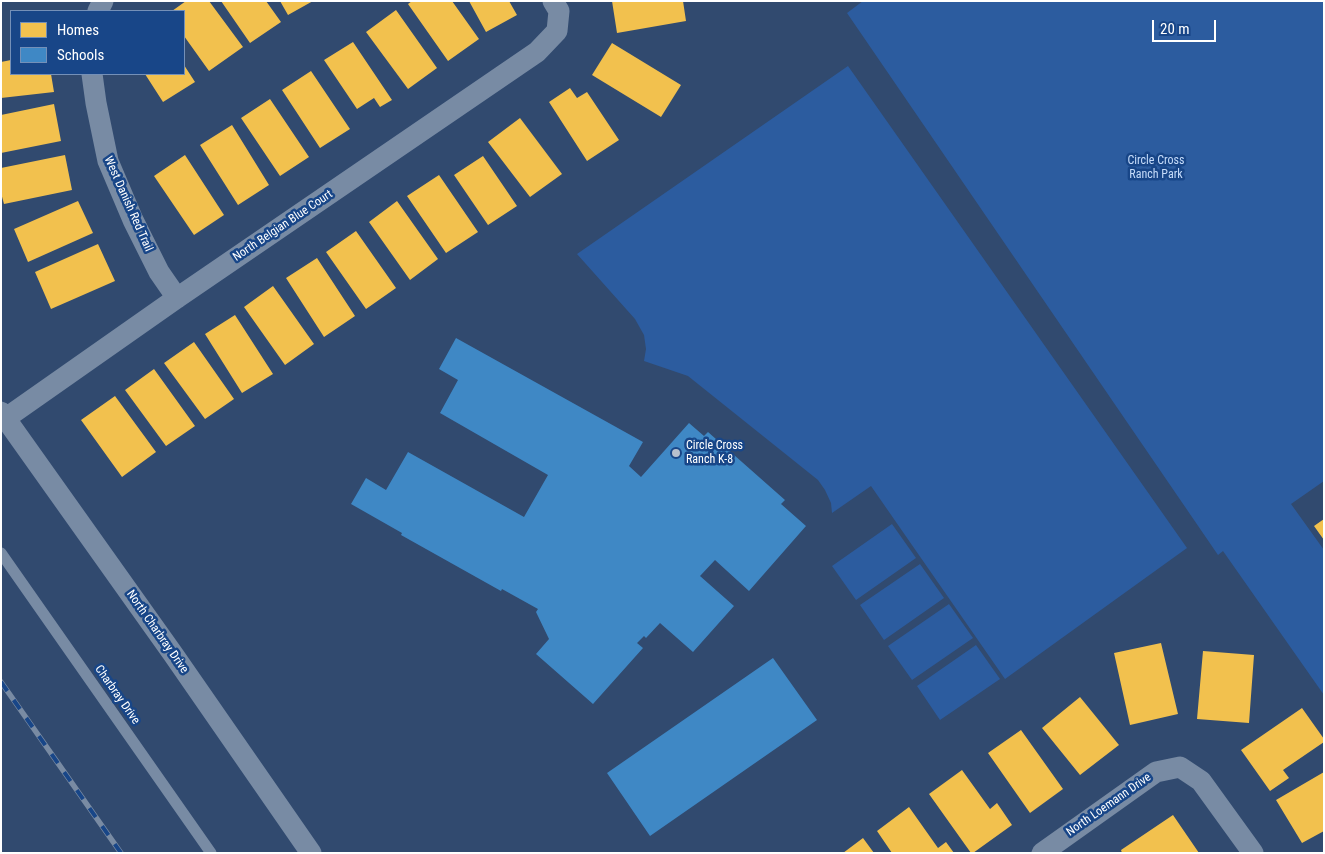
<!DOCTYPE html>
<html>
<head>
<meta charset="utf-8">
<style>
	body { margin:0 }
	#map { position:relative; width:1325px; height:854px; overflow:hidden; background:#314a6f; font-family:"Roboto Condensed",sans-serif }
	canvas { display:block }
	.frame { position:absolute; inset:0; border:2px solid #fff; pointer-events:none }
	.legend { position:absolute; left:10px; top:10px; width:175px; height:65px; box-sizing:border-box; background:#184688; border:1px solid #7490b8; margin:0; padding:6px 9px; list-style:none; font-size:15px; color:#fff }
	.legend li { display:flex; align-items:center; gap:10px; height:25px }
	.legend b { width:25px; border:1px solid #7490b8 }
	.scale { position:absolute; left:1152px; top:20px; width:64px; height:22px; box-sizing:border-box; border:2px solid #fff; border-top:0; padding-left:6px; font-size:15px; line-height:18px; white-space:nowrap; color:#fff; -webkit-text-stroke:4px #184688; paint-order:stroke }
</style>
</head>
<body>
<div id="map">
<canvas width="1325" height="854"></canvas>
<div class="frame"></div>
<ul class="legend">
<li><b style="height:14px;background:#f2c14e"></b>Homes</li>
<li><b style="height:14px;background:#3f88c5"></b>Schools</li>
</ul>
<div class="scale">20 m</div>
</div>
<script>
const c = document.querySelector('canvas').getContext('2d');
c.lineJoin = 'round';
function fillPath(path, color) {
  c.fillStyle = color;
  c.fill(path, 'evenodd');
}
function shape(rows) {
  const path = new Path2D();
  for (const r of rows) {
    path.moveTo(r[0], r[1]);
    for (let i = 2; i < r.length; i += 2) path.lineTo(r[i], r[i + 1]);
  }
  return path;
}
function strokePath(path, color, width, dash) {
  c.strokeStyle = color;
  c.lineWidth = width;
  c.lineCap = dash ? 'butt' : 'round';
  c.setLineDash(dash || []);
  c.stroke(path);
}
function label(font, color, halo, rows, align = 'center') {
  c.font = font + ' "Roboto Condensed",sans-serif';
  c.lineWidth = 5;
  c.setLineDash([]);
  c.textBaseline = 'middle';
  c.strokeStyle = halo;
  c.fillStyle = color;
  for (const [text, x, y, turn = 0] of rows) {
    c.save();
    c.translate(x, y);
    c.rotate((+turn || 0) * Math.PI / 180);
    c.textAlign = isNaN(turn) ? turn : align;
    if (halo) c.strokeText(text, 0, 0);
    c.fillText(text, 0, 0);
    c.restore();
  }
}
const green = shape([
	[863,1,1324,1,1324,481,1291,504,1324,550,1324,695,1223,551,1218,555,847,13],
	[848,66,1187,548,1005,679,871,486,832,513,831,503,825,490,818,480,688,376,644,361,646,349,644,335,635,319,577,254],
	[892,524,916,558,856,600,832,566],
	[920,564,944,598,884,640,860,605],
	[949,604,973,638,912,680,888,646],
	[976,645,1000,679,940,720,917,686]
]);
const homes = shape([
	[186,1,209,1,243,47,209,71,184,36,184,11,172,11],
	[221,1,266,1,281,22,250,43],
	[280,1,313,1,288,15],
	[412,1,452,1,479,39,448,61,408,4],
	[469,1,509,1,517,15,486,32],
	[612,1,683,1,686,21,617,33],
	[396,10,437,68,408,89,366,32],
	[353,42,392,100,380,107,374,98,357,109,324,60],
	[612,43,681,85,661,117,592,75],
	[11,60,11,74,51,74,54,92,1,98,1,62],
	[184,65,195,82,163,102,145,74,184,74],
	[311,71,350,129,320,148,282,90],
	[570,88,577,98,587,92,619,140,587,161,549,102],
	[270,99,309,157,280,176,241,118],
	[54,104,61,141,1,153,1,115],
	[520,118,562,174,530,197,488,142],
	[232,125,269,185,238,205,200,145],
	[65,155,72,190,4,204,1,193,1,168],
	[185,155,224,215,194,235,154,176],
	[483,156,517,206,488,225,454,175],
	[439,175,478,232,446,253,407,196],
	[78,201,93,233,28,262,14,229],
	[397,201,438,259,410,280,369,222],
	[356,231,396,288,366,309,326,252],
	[98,244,115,281,51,309,35,272],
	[317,258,355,316,324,337,286,278],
	[273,286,314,344,285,365,244,307],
	[235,315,273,374,242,393,205,334],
	[194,342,234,399,205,419,164,363],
	[154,369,195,426,166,446,125,390],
	[115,396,156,452,122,477,81,420],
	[1324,519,1324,540,1314,526],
	[1161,643,1178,714,1130,725,1114,653],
	[1203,651,1254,655,1249,723,1197,719],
	[1080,697,1119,745,1080,775,1042,728],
	[1302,708,1324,739,1324,742,1283,770,1289,778,1270,791,1241,750],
	[1021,730,1063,789,1030,813,988,753],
	[962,770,990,809,997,803,1012,825,973,853,971,853,929,794],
	[1324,772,1324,831,1302,843,1276,800],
	[909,807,938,848,946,842,954,853,892,853,877,831],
	[1173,815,1199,853,1122,853,1121,850],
	[863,838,874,853,843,853]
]);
const schools = shape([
	[456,338,643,442,629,466,641,477,689,423,704,436,708,432,785,500,781,504,806,526,749,591,715,560,700,576,734,606,693,652,660,623,646,638,644,636,637,643,643,648,593,704,536,654,549,639,536,612,538,609,502,589,501,591,401,535,402,533,351,504,366,478,386,490,408,452,524,517,548,475,440,413,458,380,439,369],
	[773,658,817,720,650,836,607,773]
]);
const lane = shape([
	[1,553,211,853]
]);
const street = shape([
	[98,11,103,1],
	[92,74,96,103,108,161,133,220,159,272,177,298],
	[1,412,173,654,311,853],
	[6,418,177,298,537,52,557,31,559,11,553,1],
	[1042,853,1156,772,1180,767,1201,781,1253,853]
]);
const rail = shape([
	[1,682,121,853]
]);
const markers = [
	[676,453,5,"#b7c0cd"]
];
const parkNames = [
	["Circle Cross",1156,161],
	["Ranch Park",1156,175]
];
const streetNames = [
	["West Danish Red Trail",128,204,66],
	["North Belgian Blue Court",283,226,-34],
	["North Charbray Drive",157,632,55],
	["Charbray Drive",117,695,55],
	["North Loemann Drive",1109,805,-35]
];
const poiNames = [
	["Circle Cross",686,446],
	["Ranch K-8",686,460]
];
fillPath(green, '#2c5c9f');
fillPath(homes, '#f2c14e');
fillPath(schools, '#3f88c5');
strokePath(lane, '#788ba4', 11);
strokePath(street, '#788ba4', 21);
strokePath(rail, '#798ba3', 5.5);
strokePath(rail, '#184688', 4, [11]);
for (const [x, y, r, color] of markers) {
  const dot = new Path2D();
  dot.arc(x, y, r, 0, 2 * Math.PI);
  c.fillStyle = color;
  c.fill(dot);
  strokePath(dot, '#184688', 2);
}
label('12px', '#c6dcfa', '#184688', parkNames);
label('12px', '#fff', '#184688', streetNames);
label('12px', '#fff', '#184688', poiNames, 'left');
</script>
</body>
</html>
